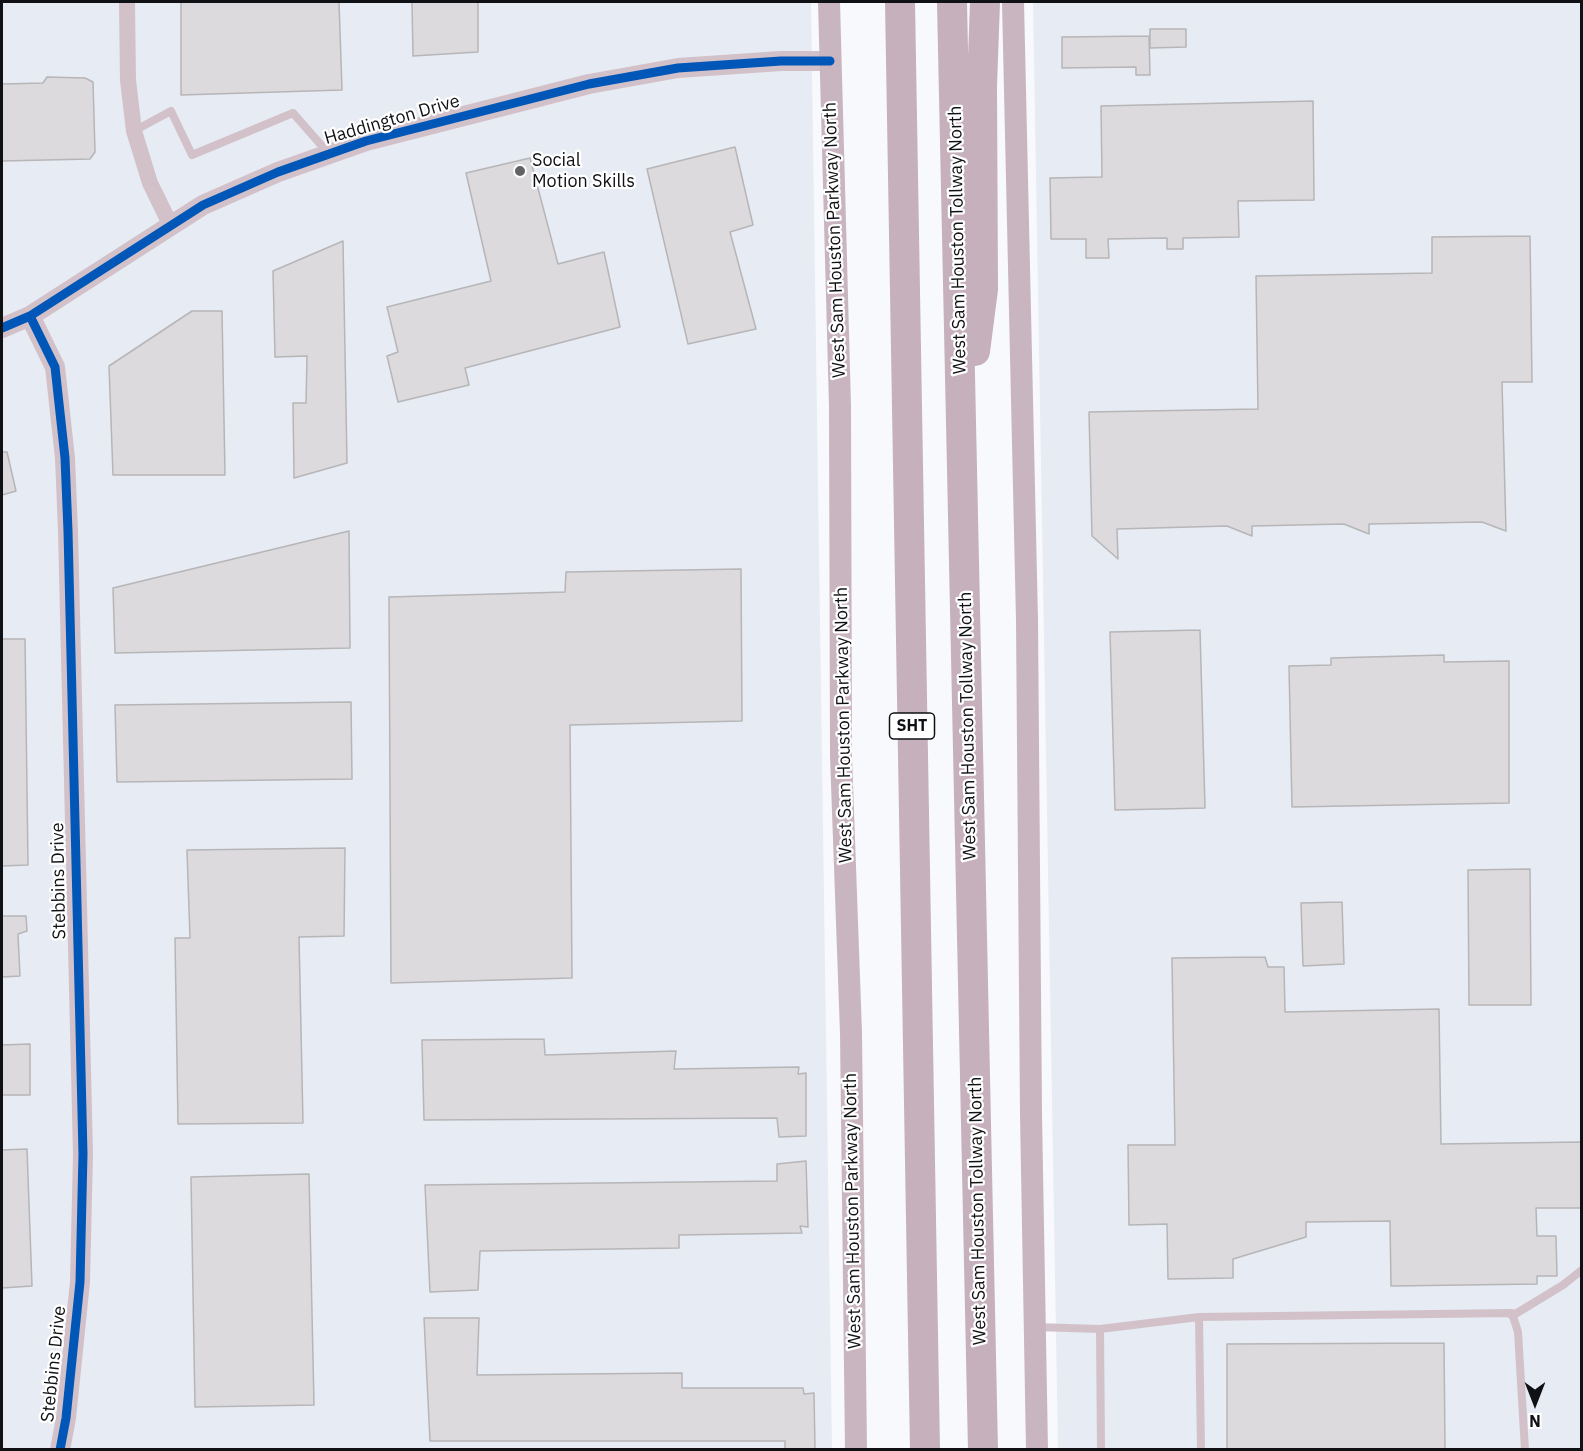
<!DOCTYPE html>
<html>
<head>
<meta charset="utf-8">
<style>
	body { margin:0 }
	#map { position:relative; width:1583px; height:1451px; overflow:hidden; background:#f8f9fc; font-family:"IBM Plex Sans",sans-serif }
	canvas { display:block }
	.frame { position:absolute; inset:0; border:3px solid #101114; pointer-events:none }
	.north { position:absolute; left:1505px; top:1373px; width:60px; height:60px; -webkit-text-stroke:4px #fff; paint-order:stroke; rotate:180deg; font-size:16px; font-weight:700; line-height:24px; text-align:center; color:#101114 }
	.north::after { content:''; display:block; margin:auto; width:21px; height:27px; background:#101114; clip-path:polygon(50% 0,100% 100%,50% 72%,0 100%) }
</style>
</head>
<body>
<div id="map">
<canvas width="1583" height="1451"></canvas>
<div class="frame"></div>
<div class="north">N</div>
</div>
<script>
const c = document.querySelector('canvas').getContext('2d');
c.lineJoin = 'round';
function fillPath(path, color) {
  c.fillStyle = color;
  c.fill(path, 'evenodd');
}
function shape(rows) {
  const path = new Path2D();
  for (const r of rows) {
    path.moveTo(r[0], r[1]);
    for (let i = 2; i < r.length; i += 2) path.lineTo(r[i], r[i + 1]);
  }
  return path;
}
function strokePath(path, color, width, dash) {
  c.strokeStyle = color;
  c.lineWidth = width;
  c.lineCap = dash ? 'butt' : 'round';
  c.setLineDash(dash || []);
  c.stroke(path);
}
function label(font, color, halo, rows, align = 'center') {
  c.font = font + ' "IBM Plex Sans",sans-serif';
  c.lineWidth = 4.5;
  c.setLineDash([]);
  c.textBaseline = 'middle';
  c.strokeStyle = halo;
  c.fillStyle = color;
  for (const [text, x, y, turn = 0] of rows) {
    c.save();
    c.translate(x, y);
    c.rotate((+turn || 0) * Math.PI / 180);
    c.textAlign = isNaN(turn) ? turn : align;
    if (halo) c.strokeText(text, 0, 0);
    c.fillText(text, 0, 0);
    c.restore();
  }
}
const built = shape([
	[2,2,811,2,832,1449,2,1450],
	[1033,2,1581,2,1581,1449,1058,1449]
]);
const building = shape([
	[181,2,339,2,342,90,181,95,181,2],
	[412,2,478,2,478,52,413,56,412,2],
	[1150,29,1186,29,1186,47,1150,48,1150,29],
	[1149,36,1150,75,1136,75,1136,67,1062,68,1062,37,1149,36],
	[47,77,85,78,93,82,95,152,90,159,2,161,2,84,43,83,47,77],
	[1313,101,1314,200,1238,201,1239,237,1183,238,1183,249,1167,249,1167,238,1108,239,1109,258,1086,258,1086,239,1051,239,1050,178,1102,177,1101,106,1313,101],
	[735,147,753,225,730,232,756,329,688,344,647,169,735,147],
	[530,158,558,264,604,252,620,327,465,368,469,385,398,402,387,356,398,352,387,307,491,281,466,173,530,158],
	[1530,236,1532,382,1502,382,1506,531,1482,522,1369,524,1369,534,1344,524,1252,526,1252,536,1227,526,1117,529,1118,559,1092,536,1089,412,1258,409,1256,276,1432,273,1432,237,1530,236],
	[343,241,347,463,294,478,293,403,306,403,307,356,275,357,273,271,343,241],
	[192,311,222,311,225,475,113,475,109,366,192,311],
	[2,452,7,452,16,491,2,495,2,452],
	[349,531,350,648,115,653,113,588,349,531],
	[741,569,742,721,570,725,572,978,391,983,389,597,565,592,566,572,741,569],
	[1200,630,1205,808,1115,810,1110,632,1200,630],
	[2,639,25,639,28,865,2,866,2,639],
	[1444,655,1444,662,1509,661,1509,803,1292,807,1289,666,1331,665,1331,658,1444,655],
	[351,702,352,779,117,782,115,705,351,702],
	[345,848,344,936,299,937,303,1123,178,1124,175,938,190,938,187,850,345,848],
	[1530,869,1531,1005,1469,1005,1468,870,1530,869],
	[1342,902,1344,964,1303,966,1301,903,1342,902],
	[2,916,26,916,27,931,18,934,20,976,2,977,2,916],
	[1265,957,1268,967,1284,967,1285,1012,1439,1009,1441,1144,1581,1142,1581,1208,1536,1208,1537,1236,1556,1236,1557,1276,1537,1276,1537,1284,1391,1286,1390,1221,1306,1222,1306,1237,1233,1259,1233,1278,1168,1279,1167,1224,1129,1225,1128,1145,1175,1145,1172,958,1265,957],
	[544,1039,545,1055,676,1051,674,1069,799,1067,798,1074,806,1073,806,1136,779,1137,777,1118,424,1120,422,1040,544,1039],
	[30,1044,30,1095,2,1095,2,1045,30,1044],
	[27,1149,32,1286,2,1288,2,1150,27,1149],
	[806,1161,808,1227,800,1226,802,1233,679,1235,679,1248,480,1251,478,1290,430,1292,425,1185,777,1181,777,1164,806,1161],
	[309,1174,314,1405,195,1407,191,1177,309,1174],
	[424,1318,479,1318,477,1375,682,1373,682,1388,803,1388,804,1394,814,1393,815,1449,785,1449,785,1441,430,1441,424,1318],
	[1444,1343,1445,1449,1227,1449,1227,1344,1444,1343]
]);
const service = shape([
	[134,131,171,111,192,155,293,113,329,154],
	[1512,1316,1563,1285,1582,1270],
	[1199,1317,1201,1450],
	[1035,1327,1100,1329,1199,1317,1512,1313,1518,1332,1525,1450],
	[1100,1329,1101,1450]
]);
const minor = shape([
	[127,2,128,80,134,131,150,183,171,226]
]);
const tertiary = shape([
	[30,316,55,367,65,458,68,531,83,1154,80,1282,66,1418,60,1450],
	[2,328,30,316,203,205,278,172,366,141,589,84,678,68,781,61,830,61]
]);
const secondary = shape([
	[829,2,840,406,841,756,851,1033,856,1450],
	[1013,2,1027,620,1031,1114,1037,1450]
]);
const motorway = shape([
	[900,2,925,1450],
	[952,2,983,1450],
	[975,351,983,289,982,86,985,2]
]);
const cycleway = shape([
	[30,316,55,367,65,458,68,531,83,1154,80,1282,66,1418,60,1450],
	[2,328,30,316,203,205,278,172,366,141,589,84,678,68,781,61,830,61]
]);
const markers = [
	[520,171,6,"#616265"]
];
const shields = [
	[912,726,45]
];
const shieldNames = [
	["SHT",912,726]
];
const streetNames = [
	["Haddington Drive",392,120,-16],
	["West Sam Houston Parkway North",835,240,-92],
	["West Sam Houston Tollway North",958,240,-91],
	["West Sam Houston Parkway North",844,725,-91],
	["West Sam Houston Tollway North",968,726,-91],
	["Stebbins Drive",59,881,-91],
	["West Sam Houston Parkway North",853,1211,-91],
	["West Sam Houston Tollway North",978,1211,-91],
	["Stebbins Drive",54,1364,-84]
];
const poiNames = [
	["Social",532,161],
	["Motion Skills",532,182]
];
fillPath(built, '#e7ebf3');
fillPath(building, '#dcdadd');
strokePath(building, '#b6b5b7', 1.5);
strokePath(service, '#d2c1c9', 8);
strokePath(minor, '#d2c1c9', 16);
strokePath(tertiary, '#d2c1c9', 20);
strokePath(secondary, '#c9b5bf', 22);
strokePath(motorway, '#c5b0bb', 30);
strokePath(cycleway, '#0057b8', 9);
for (const [x, y, r, color] of markers) {
  const dot = new Path2D();
  dot.arc(x, y, r, 0, 2 * Math.PI);
  c.fillStyle = color;
  c.fill(dot);
  strokePath(dot, '#fff', 2);
}
for (const [x, y, w] of shields) {
  const box = new Path2D();
  box.roundRect(x - w / 2, y - 13, w, 26, 4.5);
  c.fillStyle = '#fff';
  c.fill(box);
  strokePath(box, '#101114', 1.5);
}
label('bold 16px', '#101114', null, shieldNames);
label('18px', '#101114', '#fff', streetNames);
label('18px', '#101114', '#fff', poiNames, 'left');
</script>
</body>
</html>
